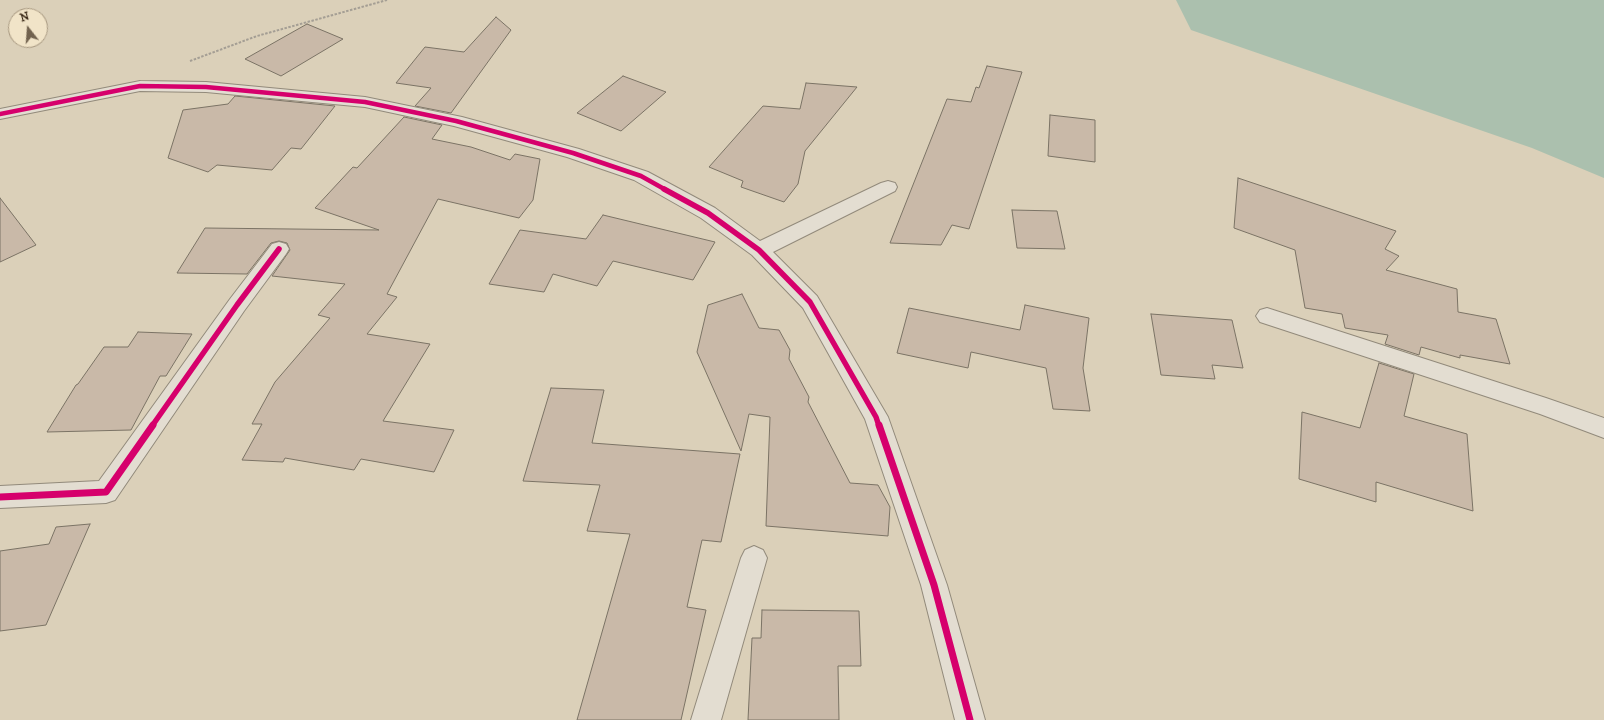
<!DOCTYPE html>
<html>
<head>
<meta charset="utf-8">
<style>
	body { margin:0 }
	#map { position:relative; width:1604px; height:720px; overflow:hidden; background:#dbd0b9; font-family:"IM FELL DW Pica",serif }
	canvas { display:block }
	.north { position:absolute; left:8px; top:8px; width:40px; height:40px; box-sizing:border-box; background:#f1e4c8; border:1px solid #a79880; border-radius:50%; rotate:343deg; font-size:11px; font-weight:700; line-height:16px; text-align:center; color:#382715 }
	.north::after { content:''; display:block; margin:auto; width:14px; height:18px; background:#71624e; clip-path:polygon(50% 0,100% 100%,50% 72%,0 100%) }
</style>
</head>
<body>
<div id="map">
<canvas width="1604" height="720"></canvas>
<div class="north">N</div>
</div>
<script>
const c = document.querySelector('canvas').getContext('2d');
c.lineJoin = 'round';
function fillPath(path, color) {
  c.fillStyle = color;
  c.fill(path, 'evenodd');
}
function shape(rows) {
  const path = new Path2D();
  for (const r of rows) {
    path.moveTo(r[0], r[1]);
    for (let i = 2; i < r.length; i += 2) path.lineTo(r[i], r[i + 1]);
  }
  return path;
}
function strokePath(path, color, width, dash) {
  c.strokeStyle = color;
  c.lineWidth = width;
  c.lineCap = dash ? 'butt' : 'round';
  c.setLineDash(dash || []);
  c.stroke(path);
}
const water = shape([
	[1176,0,1604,0,1604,178,1532,148,1191,30]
]);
const building = shape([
	[496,17,511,30,451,113,415,106,431,88,396,83,425,47,464,52,496,17],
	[307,24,343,39,281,76,245,59,307,24],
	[987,66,1022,72,969,229,952,225,941,245,890,243,947,99,971,102,976,87,979,88,987,66],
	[623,76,666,92,621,131,577,113,623,76],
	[806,83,857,87,805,151,798,184,784,202,741,187,743,181,709,167,763,106,800,109,806,83],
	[235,96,335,106,301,149,291,148,272,170,217,165,208,172,168,158,183,110,228,104,235,96],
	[1050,115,1095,120,1095,162,1048,156,1050,115],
	[404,117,442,125,432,139,471,147,510,160,515,154,540,159,533,200,519,218,438,199,387,294,397,297,367,334,430,344,383,421,454,430,434,472,361,459,354,470,285,458,283,462,242,460,262,424,252,424,275,382,330,318,318,315,345,284,272,276,290,250,287,243,279,241,271,243,247,274,177,273,205,228,379,230,315,208,353,167,357,168,404,117],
	[1238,178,1396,231,1385,249,1399,256,1386,270,1457,289,1458,312,1496,319,1510,364,1460,355,1460,358,1421,347,1419,355,1385,344,1388,335,1345,328,1342,314,1305,308,1295,250,1234,228,1238,178],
	[0,198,36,245,0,262,0,198],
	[1012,210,1057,211,1065,249,1017,248,1012,210],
	[603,215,715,242,693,280,613,261,597,286,553,274,544,292,489,284,520,230,586,239,603,215],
	[742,294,759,328,779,330,790,350,789,359,809,397,808,402,850,483,878,485,890,507,888,536,766,526,770,417,749,414,741,451,697,352,708,305,742,294],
	[1025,305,1089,318,1083,368,1090,411,1053,409,1046,368,971,352,968,368,897,353,909,308,1020,330,1025,305],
	[1151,314,1232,320,1243,368,1212,365,1215,379,1161,375,1151,314],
	[138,332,192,334,166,376,160,376,131,430,47,432,76,385,78,384,104,347,128,347,138,332],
	[1379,363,1414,374,1404,416,1467,434,1473,511,1376,482,1376,502,1299,479,1302,412,1360,428,1379,363],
	[551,388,604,390,592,443,740,454,721,542,702,540,687,607,706,610,681,720,577,720,630,534,587,531,600,485,523,481,551,388],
	[90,524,46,625,0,631,0,551,49,544,56,527,90,524],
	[762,610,859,611,861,666,838,666,839,720,748,720,752,638,761,638,762,610]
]);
const path = shape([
	[190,61,257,36,387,0]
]);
const street = shape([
	[140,81,206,82,365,97,462,117,579,149,648,172,715,208,760,241,881,183,888,181,895,183,897,187,895,191,773,252,817,296,888,417,947,585,985,720,955,720,921,585,865,419,803,308,752,255,701,218,634,180,567,157,454,126,365,107,206,92,140,91,0,119,0,109,140,81],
	[279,242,286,244,289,249,286,254,244,311,115,500,106,503,0,508,0,486,99,481,230,299,272,244,279,242],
	[1267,308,1546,398,1604,418,1604,438,1540,414,1260,322,1256,316,1260,310,1267,308],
	[754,546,763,550,767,558,721,720,691,720,741,558,745,550,754,546]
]);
const cyclewayFar2 = shape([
	[0,114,140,86,206,87,365,102,456,121,573,153,641,176,666,190]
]);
const cyclewayFar1 = shape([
	[664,189,708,213,759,250,810,302,876,417,879,426],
	[152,426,237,305,279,249]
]);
const cycleway = shape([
	[879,425,934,585,970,720],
	[0,497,106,492,153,425]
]);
fillPath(water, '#abc0ae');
fillPath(building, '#c9b9a8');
strokePath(building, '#7b7365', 1);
strokePath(street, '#928a7b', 2);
strokePath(path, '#a49e94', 2, [2.5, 1.5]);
fillPath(street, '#e3ddd1');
strokePath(cyclewayFar2, '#d6006c', 4.5);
strokePath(cyclewayFar1, '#d6006c', 5.5);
strokePath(cycleway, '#d6006c', 7);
</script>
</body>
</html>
